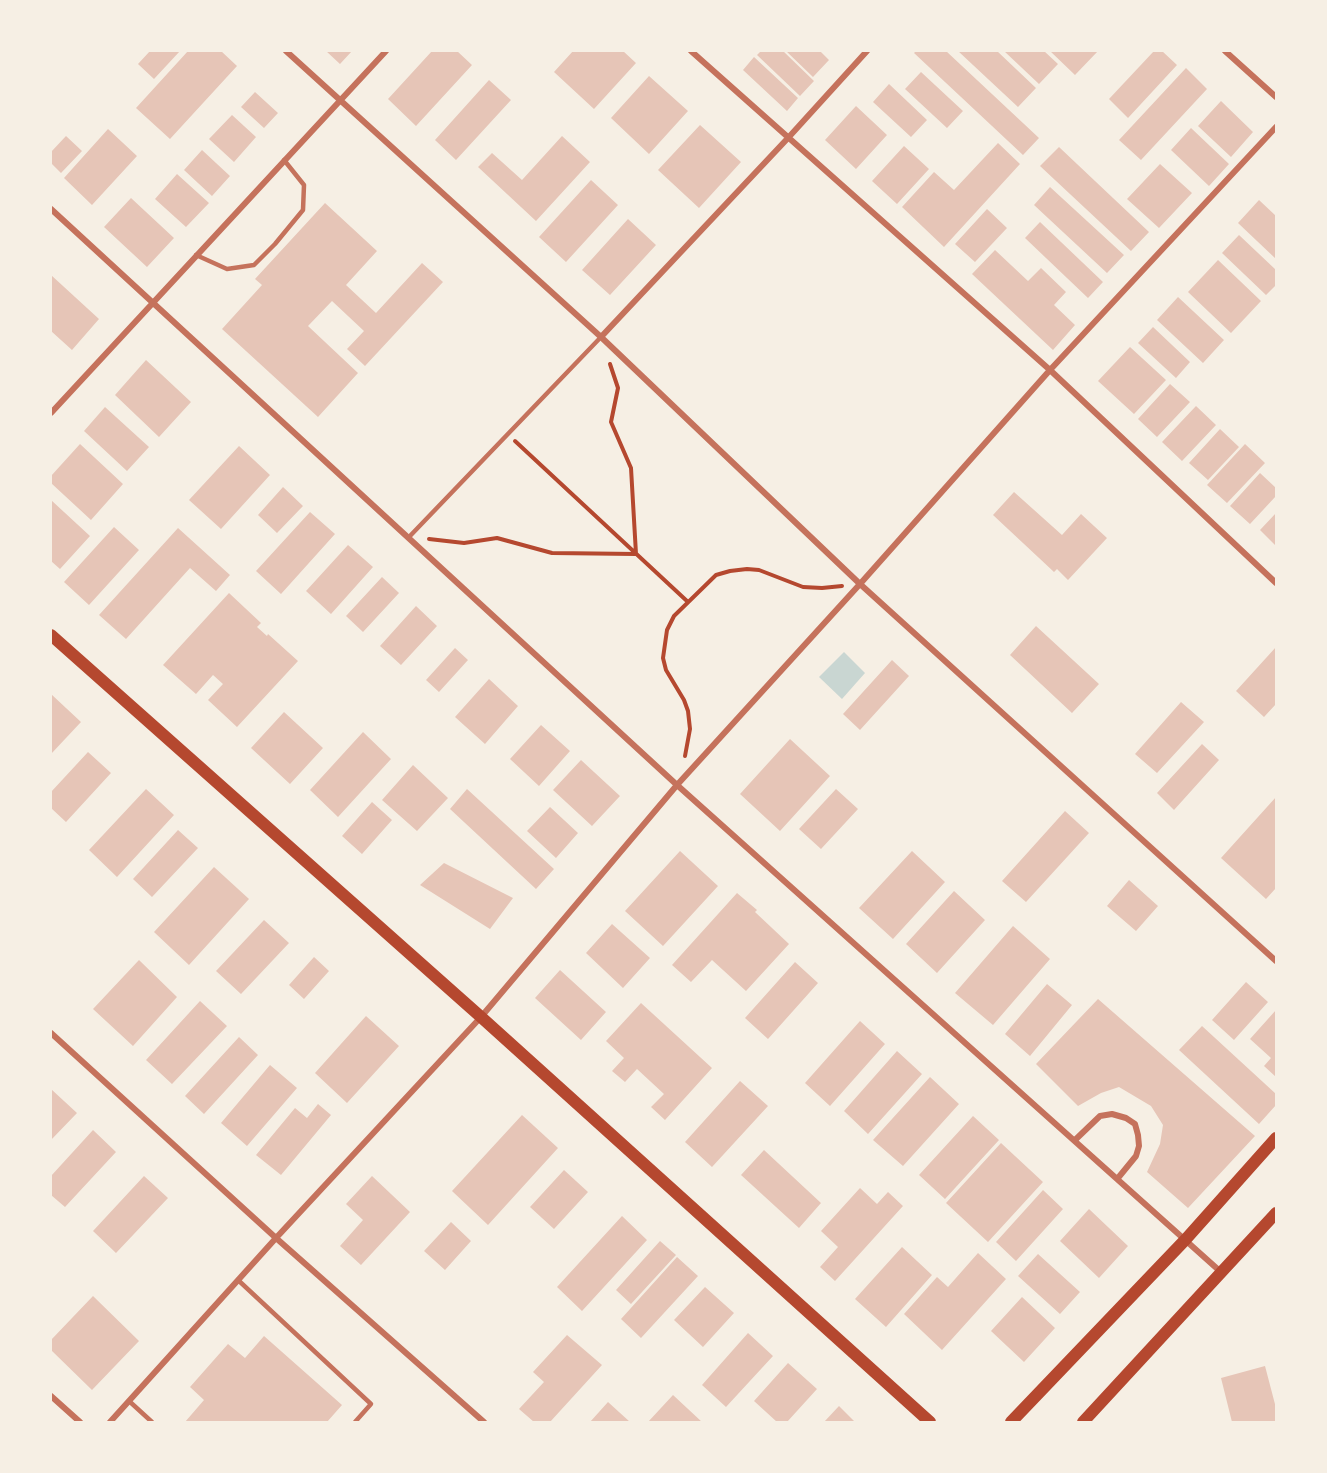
<!DOCTYPE html>
<html>
<head>
<meta charset="utf-8">
<style>
	body { margin:0 }
	#map { position:relative; width:1327px; height:1473px; overflow:hidden; background:#f6efe4; font-family:"Golos Text",sans-serif }
	canvas { display:block }
	.frame { position:absolute; inset:0; border:52px solid #f6efe4; pointer-events:none }
</style>
</head>
<body>
<div id="map">
<canvas width="1327" height="1473"></canvas>
<div class="frame"></div>
</div>
<script>
const c = document.querySelector('canvas').getContext('2d');
c.lineJoin = 'round';
function fillPath(path, color) {
  c.fillStyle = color;
  c.fill(path, 'evenodd');
}
function shape(rows) {
  const path = new Path2D();
  for (const r of rows) {
    path.moveTo(r[0], r[1]);
    for (let i = 2; i < r.length; i += 2) path.lineTo(r[i], r[i + 1]);
  }
  return path;
}
function strokePath(path, color, width, dash) {
  c.strokeStyle = color;
  c.lineWidth = width;
  c.lineCap = dash ? 'butt' : 'round';
  c.setLineDash(dash || []);
  c.stroke(path);
}
const water = shape([
	[844,652,865,673,842,699,819,677]
]);
const building = shape([
	[150,51,180,51,154,79,138,64],
	[188,51,221,51,237,66,170,139,136,108],
	[326,51,352,51,340,64],
	[432,51,457,51,472,65,416,126,388,99],
	[573,51,623,51,636,63,594,109,554,72],
	[761,51,783,51,814,81,800,96,757,55],
	[786,51,820,51,829,60,813,77],
	[916,51,946,51,1039,138,1023,155,914,53],
	[958,51,997,51,1036,88,1018,107],
	[1004,51,1044,51,1058,64,1039,84],
	[1050,51,1098,51,1075,75],
	[1154,51,1162,51,1177,65,1128,118,1109,99],
	[754,57,798,98,787,111,743,70],
	[1186,68,1207,89,1141,160,1119,140],
	[921,72,963,111,947,128,905,89],
	[649,76,688,111,649,154,611,118],
	[489,80,511,100,456,160,435,140],
	[889,84,927,120,911,137,873,102],
	[255,92,278,113,264,128,241,107],
	[1221,101,1253,132,1231,157,1198,126],
	[856,106,887,135,856,169,825,140],
	[232,115,256,137,234,162,209,139],
	[700,125,741,162,699,208,658,170],
	[1191,128,1229,164,1209,186,1171,150],
	[108,129,137,156,92,205,64,178],
	[66,136,82,151,61,173,51,163,51,152],
	[562,136,590,162,536,221,478,167,492,153,522,180],
	[998,143,1020,164,944,247,902,207,934,172,954,190],
	[904,146,929,169,897,204,872,181],
	[1059,147,1149,232,1131,251,1040,166],
	[202,150,230,176,212,196,184,170],
	[1160,164,1192,193,1159,228,1127,199],
	[177,174,209,203,186,227,155,199],
	[591,180,618,205,566,262,539,237],
	[1050,187,1124,255,1107,273,1034,205],
	[131,198,174,238,147,267,104,227],
	[1259,200,1276,216,1276,259,1238,223],
	[325,203,377,251,346,285,376,313,422,263,443,282,365,366,347,349,364,331,332,301,308,326,358,373,318,417,222,329,262,285,255,279],
	[987,209,1007,228,975,262,955,244],
	[628,219,656,245,610,295,582,270],
	[1040,222,1103,282,1088,298,1025,238],
	[1239,235,1276,270,1276,285,1266,295,1222,253],
	[995,250,1028,281,1041,268,1066,292,1054,305,1075,325,1053,350,972,274],
	[1218,260,1261,301,1231,333,1188,292],
	[51,275,99,319,72,350,51,331],
	[1178,297,1224,340,1203,363,1157,320],
	[1153,327,1190,362,1176,378,1138,343],
	[1130,347,1166,380,1134,414,1098,381],
	[146,360,191,402,159,437,115,395],
	[1170,384,1190,402,1157,437,1138,419],
	[1196,406,1216,425,1182,461,1162,442],
	[105,407,149,447,127,471,84,431],
	[1220,429,1239,447,1208,480,1189,463],
	[80,444,123,484,91,520,51,483,51,476],
	[1245,444,1265,463,1227,503,1207,485],
	[239,446,270,475,221,529,189,500],
	[1260,473,1276,488,1276,496,1250,524,1230,506],
	[283,487,303,506,277,533,258,515],
	[1014,492,1062,535,1081,514,1107,538,1068,580,1057,569,1054,572,993,515],
	[51,500,90,536,60,569,51,561],
	[310,512,335,534,281,594,256,571],
	[1276,513,1276,546,1260,530],
	[114,527,139,550,89,605,64,582],
	[178,528,230,575,216,591,190,568,126,639,99,615],
	[348,545,373,567,331,614,306,591],
	[382,577,399,593,363,632,346,616],
	[229,593,261,623,257,627,267,636,268,634,298,661,237,727,208,700,223,684,213,675,196,694,163,665],
	[416,606,437,626,401,665,380,646],
	[1036,626,1099,684,1072,713,1010,655],
	[1276,647,1276,704,1264,717,1236,691],
	[455,648,468,660,439,692,426,680],
	[892,660,909,676,860,730,843,714],
	[489,679,518,706,485,744,455,717],
	[51,694,81,722,51,754],
	[1181,702,1204,722,1157,773,1135,754],
	[284,712,323,748,290,784,251,748],
	[541,725,570,751,539,786,510,759],
	[363,732,391,759,338,817,310,790],
	[790,739,830,776,780,831,740,794],
	[1202,744,1219,760,1174,810,1157,793],
	[88,752,111,773,66,822,51,808,51,792],
	[581,760,620,796,592,826,553,790],
	[413,765,448,798,417,831,382,800],
	[146,789,174,815,117,877,89,850],
	[467,789,554,869,536,889,450,809],
	[836,789,858,809,821,849,799,829],
	[1276,797,1276,888,1266,899,1221,858],
	[372,802,392,820,362,854,342,836],
	[550,807,578,833,556,858,527,831],
	[1065,811,1089,833,1026,902,1002,881],
	[178,830,198,848,152,897,133,879],
	[680,851,718,886,663,946,625,911],
	[912,851,945,882,893,939,859,908],
	[444,863,513,898,490,929,420,885],
	[214,867,249,899,189,965,154,932],
	[1129,880,1158,906,1136,931,1107,906],
	[954,891,985,920,937,973,906,944],
	[737,893,757,910,755,912,789,944,746,991,712,960,691,982,672,965],
	[264,920,289,943,241,994,216,971],
	[612,924,650,958,623,988,586,953],
	[1013,926,1050,959,993,1025,955,993],
	[314,957,329,971,304,999,289,985],
	[139,960,177,997,133,1046,93,1009],
	[795,962,818,983,768,1039,745,1018],
	[560,970,606,1012,581,1040,535,998],
	[1246,982,1268,1002,1234,1040,1212,1020],
	[1047,984,1072,1005,1030,1056,1005,1034],
	[1098,999,1255,1136,1188,1208,1147,1172,1160,1144,1163,1125,1151,1106,1119,1087,1101,1093,1078,1106,1036,1064],
	[200,1001,227,1026,172,1084,146,1060],
	[641,1003,712,1068,665,1120,651,1107,664,1094,637,1069,625,1082,612,1071,624,1058,606,1041],
	[1276,1010,1276,1077,1264,1066,1271,1058,1250,1039],
	[366,1016,399,1046,347,1103,315,1073],
	[860,1021,885,1044,830,1106,805,1083],
	[1202,1026,1276,1094,1276,1105,1259,1124,1179,1050],
	[239,1037,258,1055,204,1114,185,1096],
	[897,1051,922,1074,868,1134,844,1111],
	[270,1065,297,1088,247,1146,221,1123],
	[930,1077,959,1104,903,1166,873,1140],
	[740,1081,768,1106,712,1167,685,1142],
	[51,1089,77,1113,51,1140],
	[318,1104,331,1115,281,1175,256,1155,295,1108,307,1118],
	[522,1115,558,1148,488,1225,452,1191],
	[973,1116,999,1140,945,1199,919,1175],
	[93,1130,116,1152,65,1207,51,1195,51,1176],
	[1001,1143,1043,1182,988,1242,946,1203],
	[764,1150,821,1203,799,1228,741,1175],
	[564,1170,588,1192,554,1229,530,1207],
	[144,1176,168,1198,116,1253,93,1231],
	[372,1176,410,1212,361,1265,340,1246,363,1220,346,1204],
	[860,1188,877,1204,888,1192,903,1206,835,1281,820,1267,838,1247,821,1231],
	[1043,1190,1063,1209,1016,1261,996,1242],
	[1089,1209,1128,1246,1099,1278,1060,1241],
	[622,1216,647,1240,582,1311,557,1287],
	[451,1222,471,1241,445,1270,424,1251],
	[660,1241,676,1255,631,1304,616,1290],
	[902,1247,932,1275,886,1327,855,1299],
	[978,1253,1006,1279,942,1350,904,1314,937,1277,948,1287],
	[1038,1254,1080,1292,1060,1314,1018,1276],
	[677,1257,698,1276,641,1338,621,1319],
	[705,1287,734,1313,703,1347,674,1320],
	[93,1296,139,1341,92,1390,51,1350,51,1340],
	[1022,1297,1055,1328,1024,1362,991,1331],
	[748,1333,773,1356,726,1407,702,1385],
	[567,1335,602,1365,550,1422,534,1422,519,1409,544,1382,533,1372],
	[264,1336,342,1405,327,1422,185,1422,204,1400,190,1387,228,1344,245,1358],
	[788,1363,817,1389,787,1422,777,1422,754,1401],
	[1265,1366,1276,1408,1276,1422,1232,1422,1221,1378],
	[673,1395,702,1422,648,1422],
	[608,1402,630,1422,590,1422],
	[839,1406,855,1422,824,1422]
]);
const path = shape([
	[515,441,688,602],
	[429,539,464,543,497,538,552,553,636,554,631,468,611,422,618,388,610,364],
	[685,756,690,729,688,711,684,700,666,670,663,658,667,630,674,616,716,575,730,571,747,569,759,570,803,587,822,588,842,586]
]);
const service = shape([
	[196,255,227,269,254,265,275,244,303,210,304,185,284,160],
	[409,537,601,337],
	[238,1280,371,1404,355,1422],
	[129,1401,152,1422]
]);
const minor = shape([
	[286,51,601,337,860,584,1276,961],
	[691,51,1050,370,1276,583],
	[1225,51,1276,97],
	[51,209,677,785,1222,1273],
	[601,337,788,138,867,51],
	[51,413,386,51],
	[51,1033,276,1238,484,1422],
	[1075,1140,1100,1116,1112,1114,1126,1118,1135,1124,1138,1135,1139,1146,1136,1156,1118,1178],
	[51,1396,80,1422],
	[110,1422,276,1238,481,1017,677,785,860,584,1050,370,1276,127]
]);
const secondary = shape([
	[51,635,481,1017,930,1422],
	[1011,1422,1186,1239,1276,1138],
	[1083,1422,1276,1213]
]);
fillPath(water, '#c9d6d2');
fillPath(building, '#e6c5b7');
strokePath(path, '#b5482f', 4);
strokePath(service, '#c5725c', 4.5);
strokePath(minor, '#c5725c', 6);
strokePath(secondary, '#b5482f', 12);
</script>
</body>
</html>
